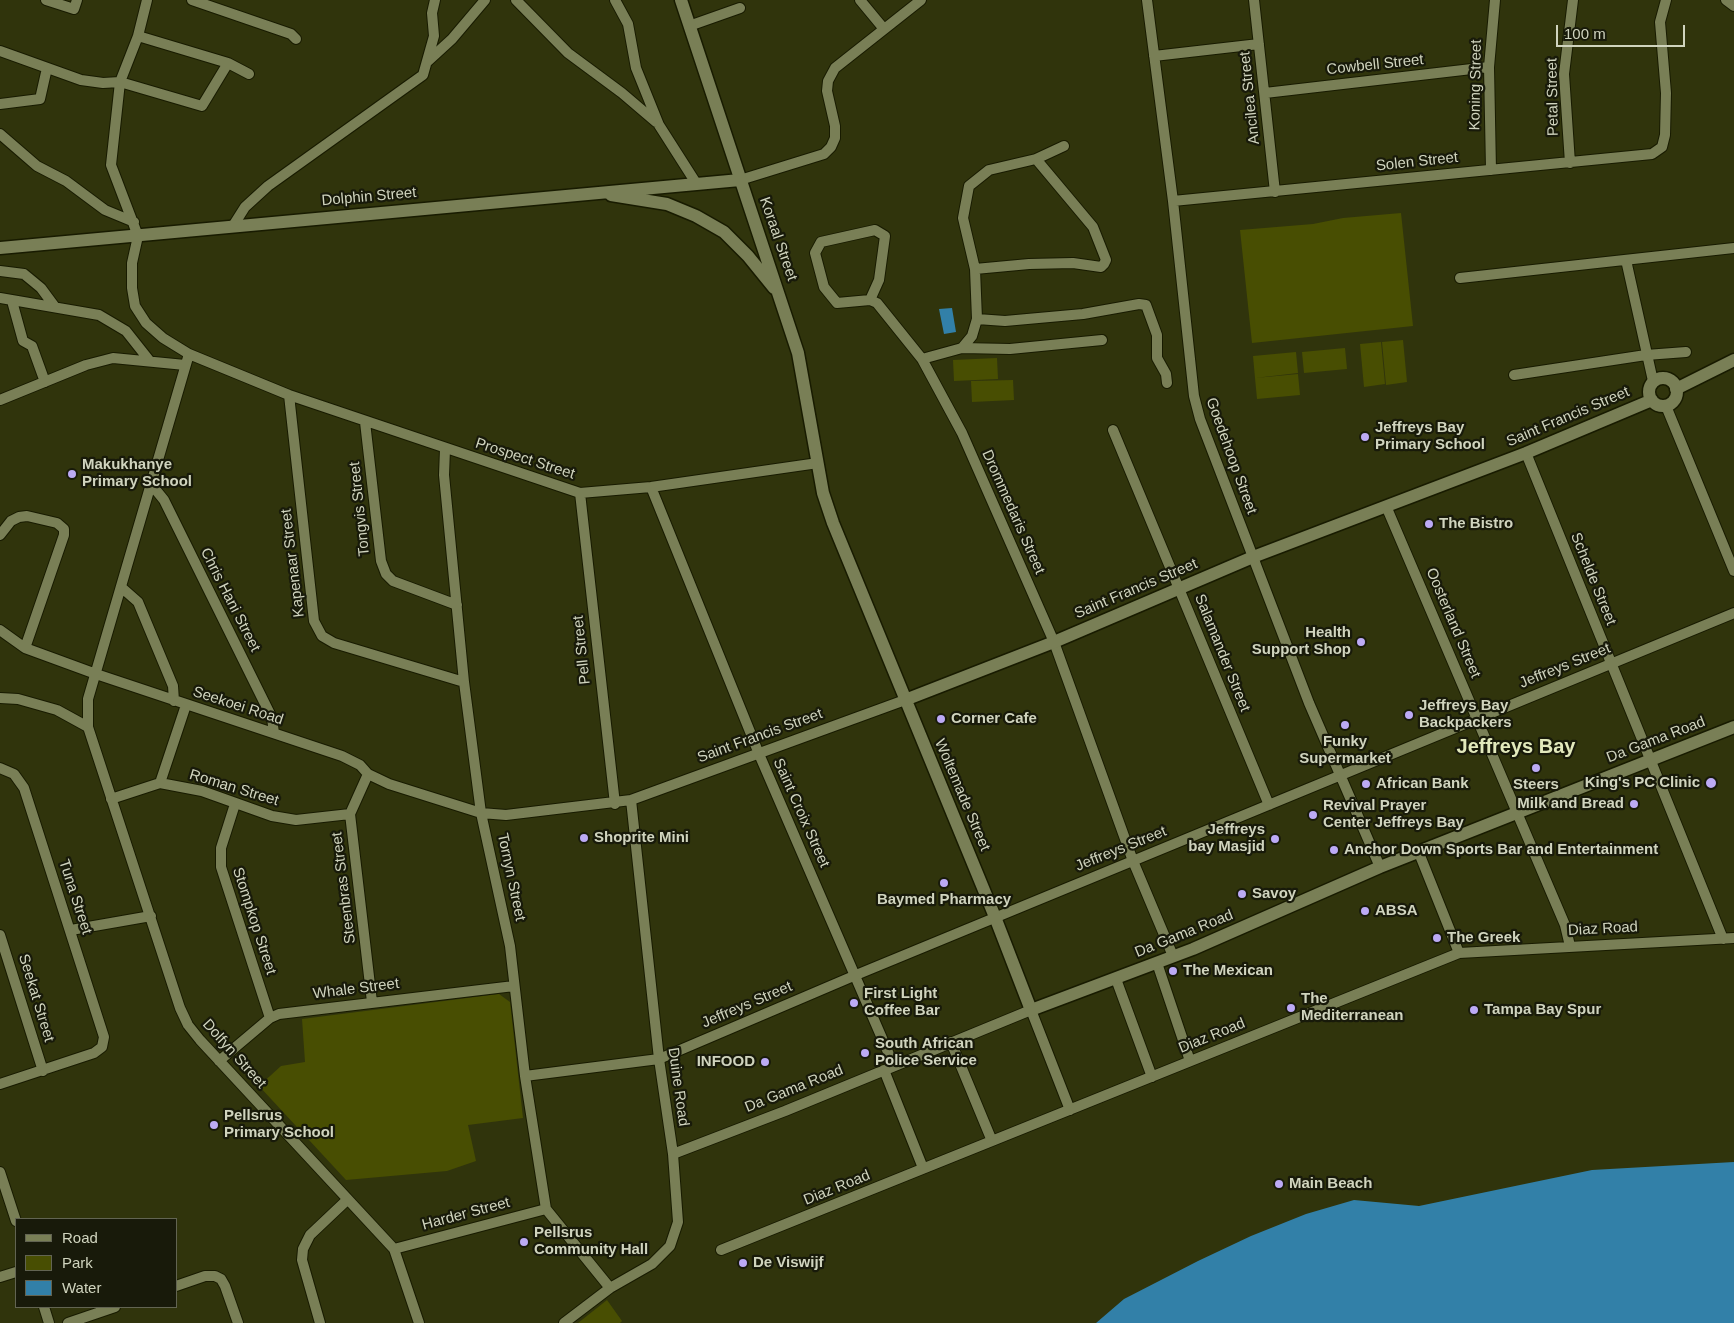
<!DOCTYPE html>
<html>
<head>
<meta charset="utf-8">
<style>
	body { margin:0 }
	#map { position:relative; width:1734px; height:1323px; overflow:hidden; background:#30340c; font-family:Arial,sans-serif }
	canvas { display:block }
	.legend { position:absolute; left:15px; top:1218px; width:162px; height:90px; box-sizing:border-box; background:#181a0a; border:1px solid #626452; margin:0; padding:6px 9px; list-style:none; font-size:15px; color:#d0d4be }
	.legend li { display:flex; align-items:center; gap:10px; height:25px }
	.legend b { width:25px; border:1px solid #626452 }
	.scale { position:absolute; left:1556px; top:25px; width:129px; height:22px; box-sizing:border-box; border:2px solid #d0d4be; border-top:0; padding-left:6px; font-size:15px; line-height:18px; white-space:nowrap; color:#d0d4be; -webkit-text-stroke:4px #181a0a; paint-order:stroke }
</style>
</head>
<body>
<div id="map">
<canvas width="1734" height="1323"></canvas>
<ul class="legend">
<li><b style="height:6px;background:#797f56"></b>Road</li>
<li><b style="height:14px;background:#484e02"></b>Park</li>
<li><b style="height:14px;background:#3280a8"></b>Water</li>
</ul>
<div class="scale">100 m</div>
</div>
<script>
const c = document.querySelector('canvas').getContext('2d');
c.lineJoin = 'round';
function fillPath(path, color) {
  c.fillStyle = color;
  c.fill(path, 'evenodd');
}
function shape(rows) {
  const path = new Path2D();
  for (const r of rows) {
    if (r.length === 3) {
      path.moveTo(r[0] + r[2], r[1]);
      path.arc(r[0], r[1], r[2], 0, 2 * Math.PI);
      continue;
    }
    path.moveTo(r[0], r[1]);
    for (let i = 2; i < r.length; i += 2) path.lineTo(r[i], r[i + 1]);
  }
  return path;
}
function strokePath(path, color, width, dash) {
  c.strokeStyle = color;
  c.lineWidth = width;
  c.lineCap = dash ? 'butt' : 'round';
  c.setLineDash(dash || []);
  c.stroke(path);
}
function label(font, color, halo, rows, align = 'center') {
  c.font = font + ' Arial,sans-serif';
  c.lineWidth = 4.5;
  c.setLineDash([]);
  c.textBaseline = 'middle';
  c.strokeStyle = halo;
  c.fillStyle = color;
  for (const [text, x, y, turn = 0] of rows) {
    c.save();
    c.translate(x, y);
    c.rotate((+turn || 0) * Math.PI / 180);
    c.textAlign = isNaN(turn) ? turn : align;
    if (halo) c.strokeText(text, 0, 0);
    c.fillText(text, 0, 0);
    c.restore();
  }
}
const green = shape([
	[1401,213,1413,326,1252,343,1240,230,1313,224,1343,218],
	[1403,340,1407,382,1386,385,1382,342],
	[1381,342,1385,384,1364,387,1360,344],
	[1345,348,1347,369,1304,373,1302,352],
	[1296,352,1298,373,1255,378,1253,356],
	[997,358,998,379,954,381,953,360],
	[1298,374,1300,395,1257,399,1255,378],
	[1013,380,1014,400,972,402,971,381],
	[499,994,510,1002,523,1118,468,1125,476,1161,447,1171,346,1180,259,1086,281,1066,305,1062,302,1019],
	[607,1300,622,1321,620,1323,578,1323]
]);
const water = shape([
	[952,308,956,332,944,334,939,309],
	[1734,1162,1734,1323,1096,1323,1124,1299,1198,1261,1251,1236,1306,1214,1354,1200,1419,1206,1592,1170]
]);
const minor = shape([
	[46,0,74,9,77,0],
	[147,0,138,36,120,82,111,165,138,236,132,263,132,288,135,306,146,323,163,338,189,354,289,395,580,493,651,487,818,463],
	[192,0,291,34,296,39],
	[516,0,568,53,622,93,656,122],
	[615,0,628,24,636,68,659,125,696,183],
	[860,0,884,29],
	[1147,0,1173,201,1194,396,1200,419,1309,703,1380,867],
	[1254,0,1275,192],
	[1726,0,1734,6],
	[689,26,740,8],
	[138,36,228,63,249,74],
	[0,51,81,80,103,83,120,82,202,106,228,63],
	[1154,56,1259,44],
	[428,61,452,39,485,0],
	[1265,93,1489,67],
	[0,104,40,99,47,68],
	[0,134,37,166,66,181,105,210,134,222],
	[1570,163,1564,74,1573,0],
	[1491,170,1489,67,1495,0],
	[740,180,824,154,831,147,835,138,835,126,827,91,828,81,835,68,921,0],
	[1173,201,1652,154,1662,147,1665,135,1666,93,1660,22,1666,0],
	[233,226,245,207,268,186,423,75,434,36,432,13,435,0],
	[1626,260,1653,381],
	[975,269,1029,264,1073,263,1101,267,1104,264,1106,260,1093,227,1036,159],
	[0,271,24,274,41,288,55,307],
	[1460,278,1734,248],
	[0,298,99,315,126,331,149,360],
	[870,300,879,280,885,236,875,230,821,242,815,253,824,287,837,303,870,300,877,303,922,359,962,433,1054,642,1133,861,1173,956],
	[12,301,23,341,32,346,45,382],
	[977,319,1005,321,1083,314,1139,304,1146,305,1157,335,1157,358,1166,374,1167,383],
	[962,348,972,336,977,319,975,269,963,218,969,186,989,170,1036,159,1064,146],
	[189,354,88,699,88,727,180,1008,188,1025,200,1040,394,1249,419,1323],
	[922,359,962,348,1010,349,1102,340],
	[1514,375,1646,355,1686,352],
	[289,395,314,621,322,636,334,643,464,682],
	[0,400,86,365,113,358,185,365],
	[1666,406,1734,571],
	[365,422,381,561,386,574,393,581,457,605],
	[1113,430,1269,805],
	[445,449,444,475,464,682,481,813,510,946,525,1076,546,1209,610,1288],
	[1526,453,1723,939],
	[151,484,164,500,272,718,274,733],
	[651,487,759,754,894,1066],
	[580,493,615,804],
	[1386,506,1565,925,1570,946],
	[0,535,11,521,19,517,27,516,57,523,64,529,64,535,25,648],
	[121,587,138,602,173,686,174,701],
	[0,630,25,648,96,674,342,756,360,765,368,774,389,784,481,813,506,815,631,800,905,700],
	[0,698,18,699,57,710,88,727],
	[0,768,14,774,24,788,104,1037,102,1047,94,1053,0,1084],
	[368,774,350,814,372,1002],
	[160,783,186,705],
	[111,799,160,783,202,791,272,816,296,820,350,814],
	[235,804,221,848,221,867,270,1018],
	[1419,853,1459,953],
	[71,930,151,916],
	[0,935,43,1071],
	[1157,963,1190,1061],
	[1116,979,1152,1077],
	[951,1042,992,1141],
	[219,1061,270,1018,279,1014,514,986],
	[884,1070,923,1168],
	[525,1076,659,1059,856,975,1734,613],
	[673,1154,785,1111,1031,1010,1070,1110],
	[0,1172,16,1221],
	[394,1249,546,1209],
	[721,1250,1459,953,1734,938],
	[0,1277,16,1272],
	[176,1286,205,1276,215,1276,221,1279,225,1286,238,1323],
	[44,1307,49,1323],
	[68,1323,115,1307],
	[320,1323,302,1260,303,1249,310,1235,347,1200],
	[564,1323,610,1288,652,1264,670,1246,678,1222,673,1154,659,1059,631,800]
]);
const tertiary = shape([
	[681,0,798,353,823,493,833,523,995,917,1031,1010,1193,949,1380,867,1734,727],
	[611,195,667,204,696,216,724,232,748,256,774,288],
	[0,248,740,180],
	[1663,392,14],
	[1676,389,1734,360],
	[905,700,1054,642,1253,557,1526,453,1652,400]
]);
const markers = [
	[1365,437,5,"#bcaaf5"],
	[72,474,5,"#bcaaf5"],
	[1429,524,5,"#bcaaf5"],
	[1361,642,5,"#bcaaf5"],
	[1409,715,5,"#bcaaf5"],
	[941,719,5,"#bcaaf5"],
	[1345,725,5,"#bcaaf5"],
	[1536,768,5,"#bcaaf5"],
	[1711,783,6,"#bcaaf5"],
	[1366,784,5,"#bcaaf5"],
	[1634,804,5,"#bcaaf5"],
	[1313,815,5,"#bcaaf5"],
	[584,838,5,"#bcaaf5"],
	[1275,839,5,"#bcaaf5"],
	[1334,850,5,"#bcaaf5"],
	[944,883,5,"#bcaaf5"],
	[1242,894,5,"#bcaaf5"],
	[1365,911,5,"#bcaaf5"],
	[1437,938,5,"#bcaaf5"],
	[1173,971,5,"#bcaaf5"],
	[854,1003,5,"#bcaaf5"],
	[1291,1008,5,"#bcaaf5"],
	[1474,1010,5,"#bcaaf5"],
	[865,1053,5,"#bcaaf5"],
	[765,1062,5,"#bcaaf5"],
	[214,1125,5,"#bcaaf5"],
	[1279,1184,5,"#bcaaf5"],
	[524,1242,5,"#bcaaf5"],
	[743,1263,5,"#bcaaf5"]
];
const streetNames = [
	["Cowbell Street",1375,65,-6],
	["Koning Street",1476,85,-89],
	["Petal Street",1553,97,-91],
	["Ancilea Street",1250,98,-96],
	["Solen Street",1417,162,-6],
	["Dolphin Street",369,197,-5],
	["Koraal Street",778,239,71],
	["Saint Francis Street",1568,417,-23],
	["Goedehoop Street",1231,456,70],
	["Prospect Street",525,459,18],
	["Tongvis Street",360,509,-96],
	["Drommedaris Street",1013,512,66],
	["Kapenaar Street",293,563,-97],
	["Schelde Street",1593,579,68],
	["Saint Francis Street",1136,589,-23],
	["Chris Hani Street",230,600,63],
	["Oosterland Street",1453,623,67],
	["Pell Street",582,650,-96],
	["Salamander Street",1222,653,68],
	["Jeffreys Street",1565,666,-22],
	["Seekoei Road",238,706,18],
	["Saint Francis Street",760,736,-20],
	["Da Gama Road",1656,740,-21],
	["Roman Street",234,788,17],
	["Woltemade Street",962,795,67],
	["Saint Croix Street",801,813,66],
	["Jeffreys Street",1121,849,-22],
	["Tornyn Street",511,877,78],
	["Steenbras Street",344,888,-97],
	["Tuna Street",75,897,72],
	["Stompkop Street",254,921,72],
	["Diaz Road",1603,929,-3],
	["Da Gama Road",1184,934,-22],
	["Whale Street",356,989,-7],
	["Seekat Street",36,998,73],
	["Jeffreys Street",747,1005,-23],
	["Diaz Road",1212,1036,-22],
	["Dolfyn Street",234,1054,48],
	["Duine Road",678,1087,82],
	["Da Gama Road",794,1089,-22],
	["Diaz Road",837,1188,-22],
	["Harder Street",466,1214,-15]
];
const poiNames = [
	["Jeffreys Bay",1375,428],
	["Primary School",1375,445],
	["Makukhanye",82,465],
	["Primary School",82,482],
	["The Bistro",1439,524],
	["Health",1351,633,"right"],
	["Support Shop",1351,650,"right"],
	["Jeffreys Bay",1419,706],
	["Backpackers",1419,723],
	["Corner Cafe",951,719],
	["Funky",1345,742,"center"],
	["Supermarket",1345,759,"center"],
	["King's PC Clinic",1700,783,"right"],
	["African Bank",1376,784],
	["Steers",1536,785,"center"],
	["Milk and Bread",1624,804,"right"],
	["Revival Prayer",1323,806],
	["Center Jeffreys Bay",1323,823],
	["Jeffreys",1265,830,"right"],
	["bay Masjid",1265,847,"right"],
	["Shoprite Mini",594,838],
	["Anchor Down Sports Bar and Entertainment",1344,850],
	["Savoy",1252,894],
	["Baymed Pharmacy",944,900,"center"],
	["ABSA",1375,911],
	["The Greek",1447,938],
	["The Mexican",1183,971],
	["First Light",864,994],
	["Coffee Bar",864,1011],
	["The",1301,999],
	["Mediterranean",1301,1016],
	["Tampa Bay Spur",1484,1010],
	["South African",875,1044],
	["Police Service",875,1061],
	["INFOOD",755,1062,"right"],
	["Pellsrus",224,1116],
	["Primary School",224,1133],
	["Main Beach",1289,1184],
	["Pellsrus",534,1233],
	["Community Hall",534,1250],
	["De Viswijf",753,1263]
];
const districtNames = [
	["Jeffreys Bay",1516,747]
];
fillPath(green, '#484e02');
fillPath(water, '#3280a8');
strokePath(minor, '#181b00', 12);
strokePath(tertiary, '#181b00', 15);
strokePath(minor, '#797f56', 10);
strokePath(tertiary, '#797f56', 12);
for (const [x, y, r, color] of markers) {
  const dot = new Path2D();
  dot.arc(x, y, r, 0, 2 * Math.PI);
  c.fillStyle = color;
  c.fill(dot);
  strokePath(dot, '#181a0a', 2);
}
label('15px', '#d0d4be', '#181a0a', streetNames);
label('bold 15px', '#d0d4be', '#181a0a', poiNames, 'left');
label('bold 20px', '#e2e9bc', '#181a0a', districtNames);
</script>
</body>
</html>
